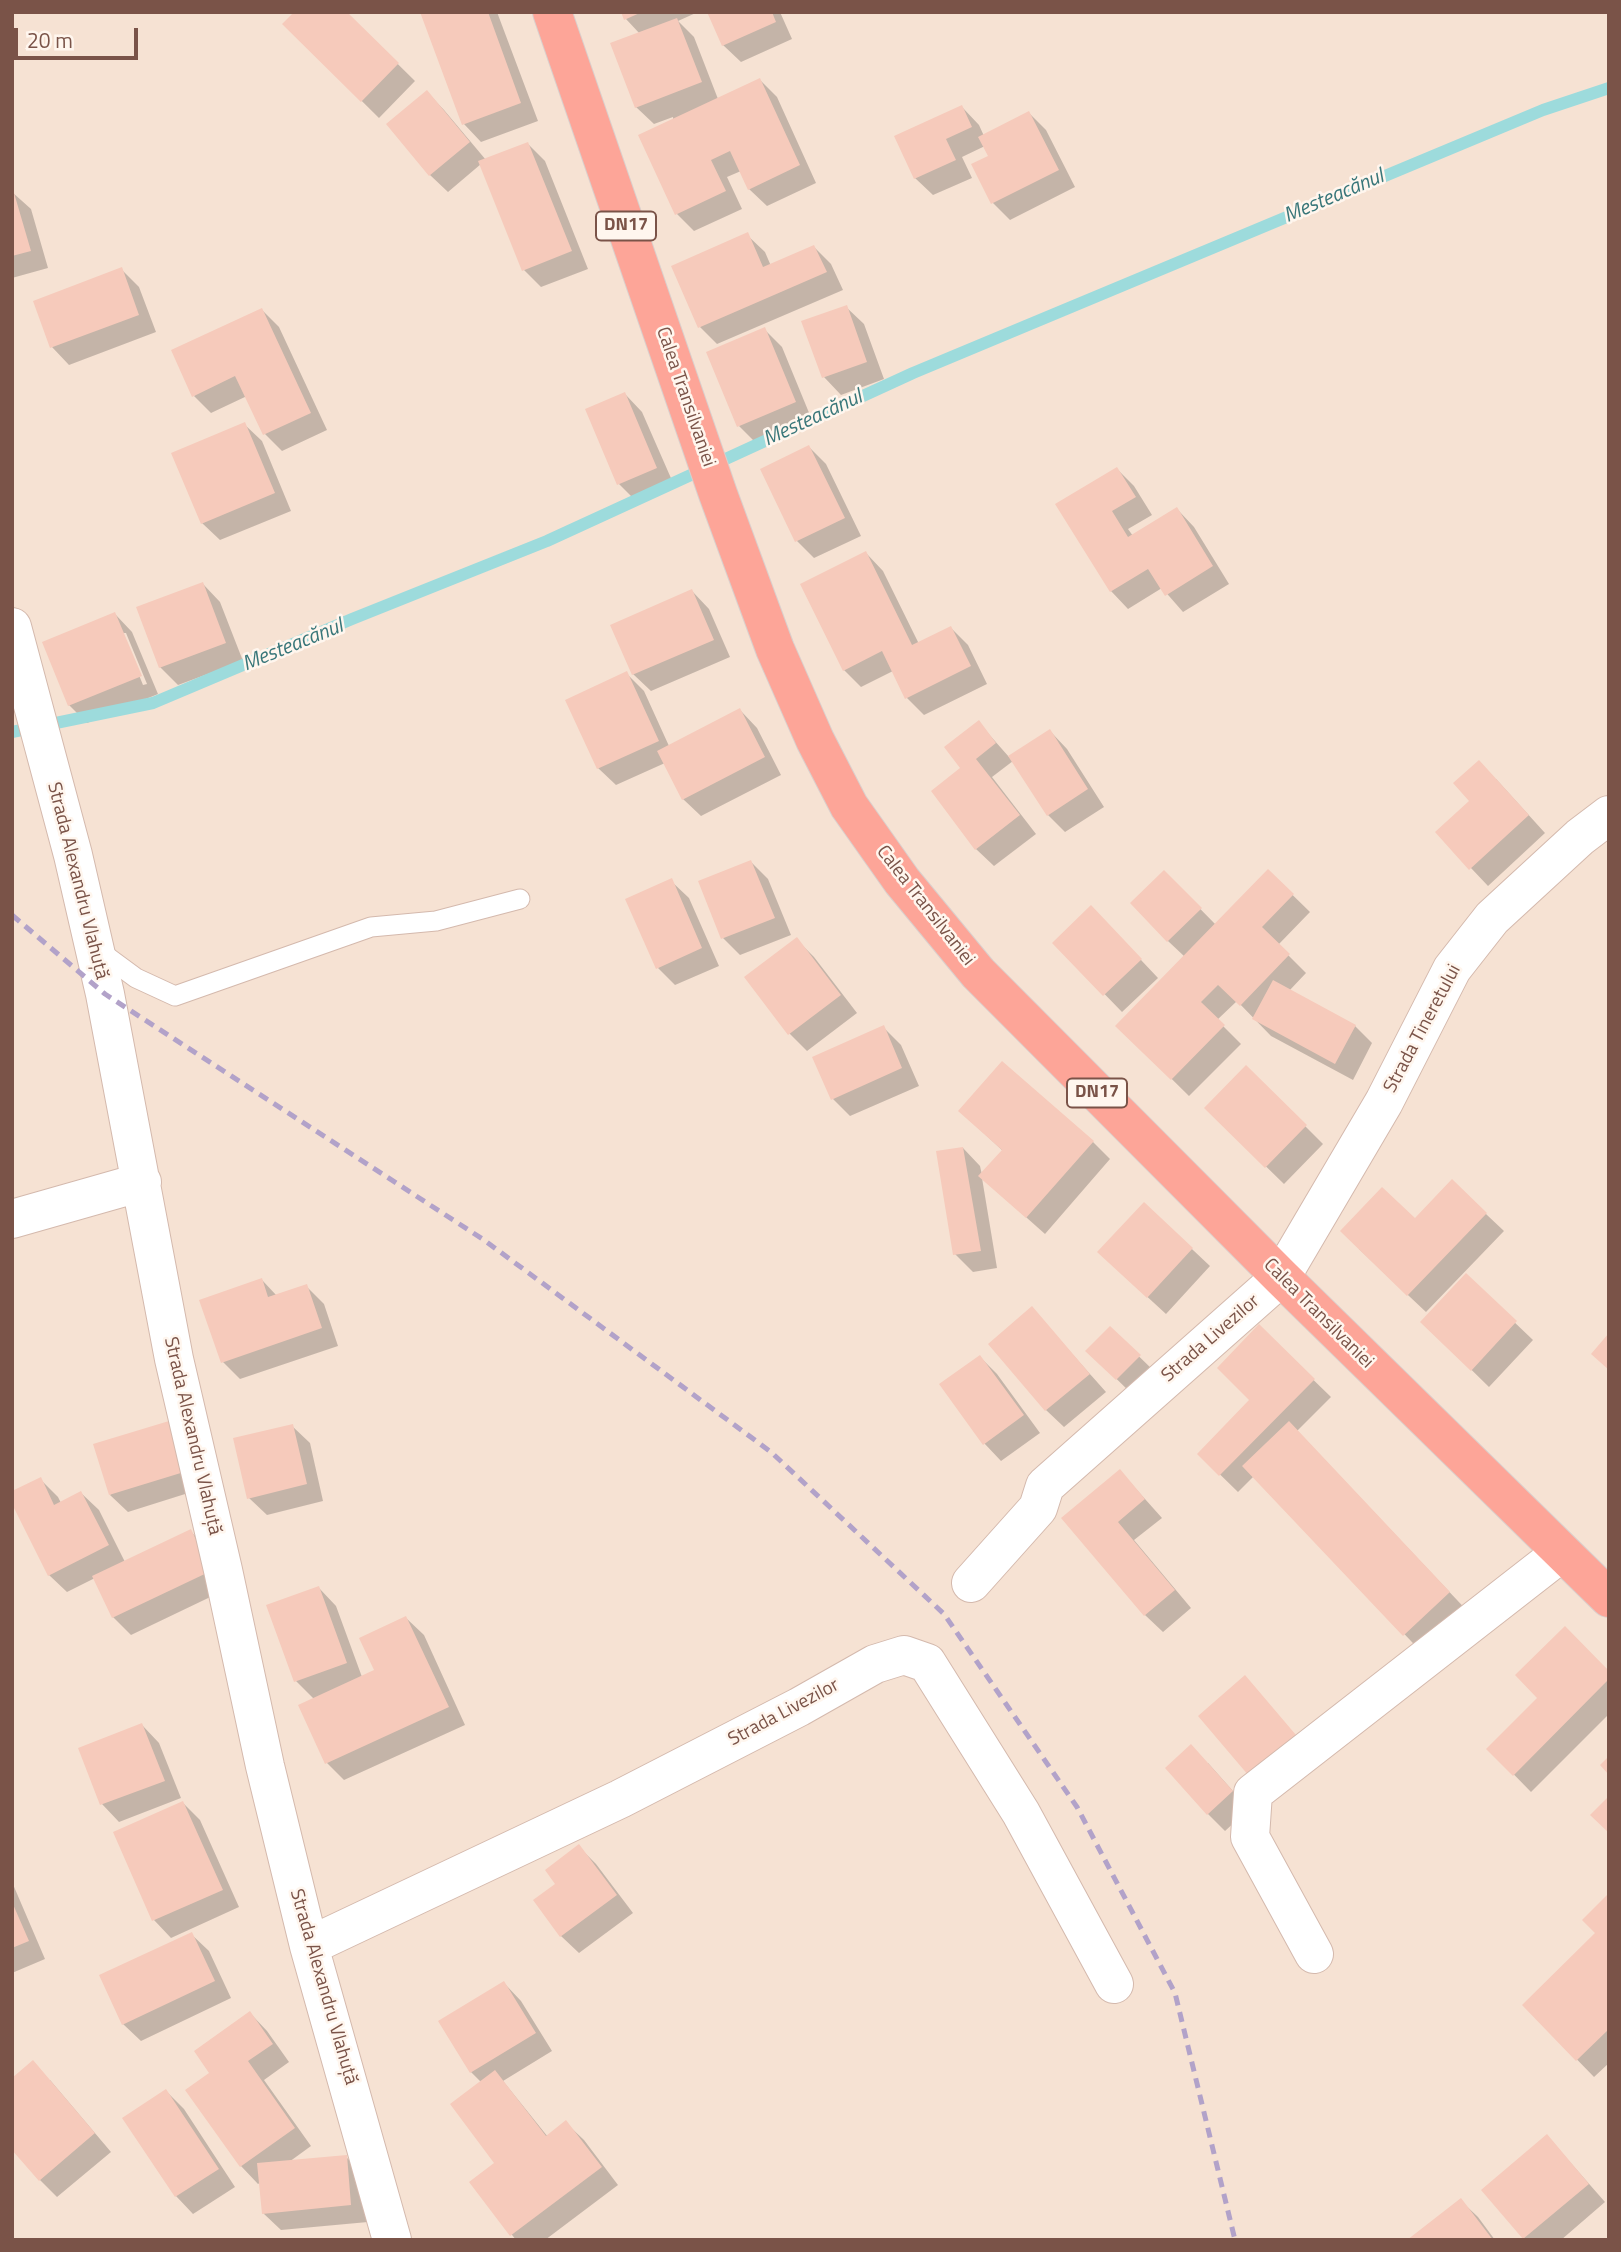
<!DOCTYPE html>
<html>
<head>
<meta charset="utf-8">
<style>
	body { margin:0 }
	#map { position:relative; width:1621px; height:2252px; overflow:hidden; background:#fef1e6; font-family:"Titillium Web",sans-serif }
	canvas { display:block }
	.frame { position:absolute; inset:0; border:14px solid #7a5348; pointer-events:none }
	.scale { position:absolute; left:14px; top:28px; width:124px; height:32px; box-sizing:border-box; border:4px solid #7a5348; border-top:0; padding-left:9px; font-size:21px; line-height:24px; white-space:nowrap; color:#7a5348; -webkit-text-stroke:5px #fff6ee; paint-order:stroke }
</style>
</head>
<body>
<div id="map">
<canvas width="1621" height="2252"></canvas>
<div class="frame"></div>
<div class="scale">20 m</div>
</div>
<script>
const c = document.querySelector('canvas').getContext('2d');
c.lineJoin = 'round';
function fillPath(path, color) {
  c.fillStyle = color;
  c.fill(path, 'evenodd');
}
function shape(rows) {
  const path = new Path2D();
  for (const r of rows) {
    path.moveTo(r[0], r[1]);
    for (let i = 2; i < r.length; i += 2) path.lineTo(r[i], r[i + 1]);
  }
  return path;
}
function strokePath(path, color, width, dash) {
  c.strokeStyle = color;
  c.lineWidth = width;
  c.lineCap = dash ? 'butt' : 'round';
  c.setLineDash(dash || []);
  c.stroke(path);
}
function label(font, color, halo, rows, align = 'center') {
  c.font = font + ' "Titillium Web",sans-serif';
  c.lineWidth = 5;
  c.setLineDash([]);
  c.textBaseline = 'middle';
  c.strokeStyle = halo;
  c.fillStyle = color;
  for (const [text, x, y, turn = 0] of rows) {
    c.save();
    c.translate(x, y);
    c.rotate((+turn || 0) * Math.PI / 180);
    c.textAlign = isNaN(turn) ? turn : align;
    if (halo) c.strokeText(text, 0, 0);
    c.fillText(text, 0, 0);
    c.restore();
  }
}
const residential = shape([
	[12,12,1609,12,1609,2240,12,2240]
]);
const shadow = shape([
	[345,12,415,81,379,118,284,24],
	[422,12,497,12,538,121,481,142,464,124],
	[623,12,698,12,678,21,694,37,718,99,760,80,777,97,816,183,767,206,749,189,741,171,727,177,742,209,694,231,677,214,673,117,654,124,636,107,640,34,626,19],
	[709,12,780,12,792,39,741,62,723,45],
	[427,92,444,110,486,160,528,144,545,161,588,269,541,287,524,270,481,164,448,192,430,175],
	[962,107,979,125,984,136,1029,113,1046,130,1075,187,1010,220,993,203,990,156,985,146,962,157,972,178,933,195,915,178],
	[12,192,31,209,48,268,12,278],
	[747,235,765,252,771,266,814,247,831,264,843,290,717,344,700,327],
	[121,269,139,287,156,332,69,365,52,347],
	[846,307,864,324,884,379,841,395,824,377],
	[262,310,279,327,327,430,282,451,265,434,247,396,211,413,194,396],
	[764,329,782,347,812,420,756,443,739,426],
	[625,394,642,412,674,485,636,501,619,484],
	[244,424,262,441,291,511,220,540,202,523],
	[809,447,826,464,861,536,814,558,797,541],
	[1117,469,1134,486,1152,515,1128,529,1133,536,1177,509,1194,527,1229,584,1183,612,1162,588,1128,609,1111,591,1058,505],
	[866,553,883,571,919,644,951,628,968,645,987,684,924,715,907,698,893,671,861,687,844,670],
	[203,584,220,602,243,661,178,685,160,667],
	[692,591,709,609,730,657,651,691,633,674],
	[115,614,132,632,158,694,87,723,69,705],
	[122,633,126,633,147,684,143,685],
	[626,673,644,691,669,746,740,710,757,728,781,775,701,816,683,799,665,763,616,785,598,768],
	[979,723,1009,757,1050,731,1067,749,1104,807,1065,832,1048,815,1013,761,992,777,1036,834,994,866,976,849,963,769],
	[1496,779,1545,833,1488,886,1437,832],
	[751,862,768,879,791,935,740,955,723,938],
	[1268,871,1310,912,1278,945,1306,973,1289,991,1355,1026,1372,1043,1353,1080,1271,1036,1237,1001,1217,1020,1241,1044,1189,1096,1118,1026,1185,957,1168,941,1164,872,1216,925],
	[671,881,689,898,719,966,675,985,658,968],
	[1108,925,1158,978,1122,1012,1055,943],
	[797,940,814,957,857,1013,807,1051,790,1034,747,978],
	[884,1028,901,1045,919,1086,850,1116,832,1098],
	[1246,1067,1323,1144,1284,1184,1206,1108],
	[960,1111,1093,1142,1110,1159,1045,1234,982,1178,997,1268,973,1272,955,1254,963,1148,980,1166,982,1175,1003,1151],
	[1452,1182,1504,1231,1426,1312,1359,1249,1415,1221],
	[1144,1204,1210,1266,1166,1314,1117,1269],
	[1466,1276,1533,1340,1489,1387,1440,1339],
	[262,1280,277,1296,306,1286,324,1304,338,1346,240,1379,223,1362],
	[1032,1309,1106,1392,1064,1427,1046,1410,991,1344],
	[1259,1327,1331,1397,1297,1431,1475,1619,1430,1661,1254,1476,1238,1492,1199,1454,1252,1400],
	[1110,1328,1157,1374,1134,1396,1088,1351],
	[980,1357,997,1374,1040,1433,1001,1461,984,1443],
	[168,1423,201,1489,128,1512,110,1495],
	[292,1426,310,1443,323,1501,267,1515,249,1498],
	[1120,1471,1162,1518,1134,1540,1191,1608,1163,1632,1145,1615,1064,1518],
	[40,1479,58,1497,61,1503,81,1493,99,1510,125,1562,190,1531,208,1548,227,1589,131,1635,113,1617,95,1578,67,1592,49,1575],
	[319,1588,336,1606,362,1677,377,1670,406,1618,424,1635,465,1725,344,1780,327,1763,314,1699,296,1681],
	[1609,1673,1609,1714,1531,1792,1489,1749],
	[142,1725,159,1743,181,1798,119,1822,102,1804],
	[1208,1763,1249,1809,1225,1831,1208,1814],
	[183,1803,200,1820,239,1907,171,1938,154,1920],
	[579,1847,596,1864,633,1913,579,1953,561,1936,535,1901,558,1884],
	[12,1882,45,1959,12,1973],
	[1609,1896,1609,2063,1594,2077,1524,2005,1597,1933],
	[191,1934,209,1951,231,1998,141,2041,123,2024],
	[504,1983,521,2001,552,2051,503,2081,548,2137,566,2123,584,2140,618,2185,545,2240,516,2240,471,2182,497,2163,481,2082,471,2072],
	[250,2013,267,2031,289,2062,264,2080,311,2146,289,2162,346,2157,364,2174,368,2222,281,2230,263,2213,261,2182,258,2184,241,2166,211,2073],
	[50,2080,111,2152,57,2197,40,2180],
	[166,2091,184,2109,235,2187,193,2214,176,2196],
	[1547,2136,1605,2202,1561,2240,1526,2240,1484,2190],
	[1460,2200,1478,2217,1495,2240,1410,2240]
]);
const stream = shape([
	[12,732,153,703,352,619,547,541,913,373,1543,110,1609,88]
]);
const building = shape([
	[294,12,347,12,399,63,361,102,282,24],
	[420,12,488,12,521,103,462,125],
	[621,12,642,12,624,20],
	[707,12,772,12,776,22,722,46],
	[677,18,702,82,635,108,610,43],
	[760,78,800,165,748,190,730,151,711,160,726,191,675,215,638,135],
	[427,90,470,142,429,176,386,124],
	[962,105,972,127,946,139,956,160,914,179,894,136],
	[1029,111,1059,170,991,204,971,164,988,156,978,137],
	[528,142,572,251,522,271,478,161],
	[12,186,31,251,12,256],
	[748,232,763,267,814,245,827,272,698,328,671,266],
	[122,267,139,315,50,348,33,301],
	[847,305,867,362,822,378,801,321],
	[262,308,311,413,263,435,235,376,192,397,171,350],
	[765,327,796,402,737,427,706,352],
	[625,392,657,468,617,485,585,409],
	[245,422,275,493,201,524,171,453],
	[809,445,845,518,795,542,760,469],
	[1117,467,1136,497,1112,511,1128,537,1177,507,1213,566,1165,596,1148,569,1110,592,1055,504],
	[866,551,912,645,951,626,971,666,905,699,882,651,843,671,800,584],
	[203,582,226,643,159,668,136,607],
	[692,589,714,640,632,675,610,625],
	[115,612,142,676,68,706,42,642],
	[627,671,659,741,597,769,565,700],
	[740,708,765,757,682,800,657,751],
	[979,720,996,743,976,759,1020,815,975,850,931,791,960,768,944,747],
	[1050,729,1088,789,1047,816,1008,756],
	[1479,760,1529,815,1469,870,1435,832,1469,801,1453,783],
	[751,860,775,918,721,939,698,881],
	[1268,869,1294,894,1262,927,1290,954,1240,1006,1218,985,1201,1002,1225,1025,1171,1080,1115,1026],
	[1164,870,1202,908,1167,942,1130,903],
	[672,878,702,948,656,969,625,899],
	[1091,905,1142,959,1103,996,1052,943],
	[797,937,841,995,788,1035,744,977],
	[1273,980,1356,1025,1335,1064,1252,1019],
	[884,1025,902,1068,831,1100,812,1057],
	[1002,1061,1094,1141,1026,1218,978,1176,1002,1150,958,1111],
	[1246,1065,1307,1125,1265,1168,1204,1108],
	[963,1147,981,1251,953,1255,936,1151],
	[1452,1179,1487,1213,1407,1296,1340,1231,1382,1187,1415,1218],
	[1144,1202,1193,1248,1147,1298,1097,1252],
	[1466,1273,1517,1321,1471,1371,1420,1322],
	[262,1278,268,1297,307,1284,322,1328,221,1363,199,1300],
	[1032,1306,1090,1374,1045,1411,988,1344],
	[1259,1324,1315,1379,1219,1476,1197,1454,1249,1400,1217,1368],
	[1110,1326,1141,1355,1116,1380,1085,1351],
	[1609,1333,1609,1370,1591,1354],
	[980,1355,1024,1415,983,1445,939,1384],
	[169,1421,184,1472,109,1495,93,1444],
	[1289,1421,1450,1592,1403,1636,1242,1466],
	[293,1424,307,1484,247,1499,233,1438],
	[1120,1469,1145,1499,1118,1522,1175,1590,1144,1616,1061,1518],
	[41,1477,54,1505,81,1491,109,1545,48,1576,12,1504,12,1491],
	[191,1529,211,1571,112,1618,92,1576],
	[319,1586,347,1663,294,1682,266,1605],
	[406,1616,449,1707,325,1764,298,1705,374,1670,359,1638],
	[1565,1626,1609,1671,1609,1679,1513,1776,1486,1749,1537,1698,1515,1675],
	[1245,1675,1296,1735,1249,1776,1198,1716],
	[142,1723,165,1781,100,1805,78,1748],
	[1191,1744,1233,1791,1207,1815,1165,1768],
	[1609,1756,1609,1775,1600,1765],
	[1609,1796,1609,1833,1590,1815],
	[183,1801,223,1890,152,1921,113,1832],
	[579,1844,617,1895,560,1937,533,1900,555,1884,545,1870],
	[1609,1893,1609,2029,1576,2061,1522,2005,1595,1933,1582,1920],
	[12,1902,29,1941,12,1948],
	[192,1932,215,1981,122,2025,99,1975],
	[504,1981,536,2033,470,2073,438,2021],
	[250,2011,273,2044,248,2061,295,2128,240,2167,185,2090,209,2073,194,2051],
	[33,2060,95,2133,39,2181,12,2150,12,2078],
	[495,2070,546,2136,566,2120,602,2167,510,2236,469,2182,494,2163,450,2104],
	[166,2089,219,2169,175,2197,122,2118],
	[1547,2134,1589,2184,1523,2239,1481,2190],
	[347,2155,351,2205,262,2214,257,2163],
	[1461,2198,1493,2240,1407,2240]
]);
const lane = shape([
	[98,950,136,978,175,996,371,927,436,921,520,899]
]);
const street = shape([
	[12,627,73,855,105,994,174,1359,223,1570,265,1766,309,1946,392,2240],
	[12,1219,142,1182],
	[971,1583,1038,1508,1045,1486,1281,1277,1384,1102,1452,969,1492,918,1580,837,1609,815],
	[309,1946,620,1799,799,1707,875,1664,904,1655,927,1663,1021,1813,1114,1984],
	[1314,1954,1250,1837,1253,1793,1561,1553]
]);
const highway = shape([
	[552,12,718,494,775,649,815,740,849,806,902,881,978,973,1281,1277,1609,1598]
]);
const rail = shape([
	[12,915,105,994,484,1240,771,1452,944,1614,1077,1807,1175,1993,1235,2240]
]);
const shields = [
	[626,226,60],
	[1097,1093,60]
];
const shieldNames = [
	["DN17",626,226],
	["DN17",1097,1093]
];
const streetNames = [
	["Calea Transilvaniei",685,397,71],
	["Strada Alexandru Vlahuță",77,881,76],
	["Calea Transilvaniei",925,906,52],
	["Strada Tineretului",1423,1029,-62],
	["Calea Transilvaniei",1318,1314,45],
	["Strada Livezilor",1211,1339,-41],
	["Strada Alexandru Vlahuță",192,1436,77],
	["Strada Livezilor",784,1713,-28],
	["Strada Alexandru Vlahuță",323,1987,74]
];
const waterNames = [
	["Mesteacănul",1334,197,-23],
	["Mesteacănul",813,419,-25],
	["Mesteacănul",293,646,-22]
];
fillPath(residential, '#f6e2d3');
fillPath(shadow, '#0003');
strokePath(stream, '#9ddbdc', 12);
fillPath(building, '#f6cabb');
strokePath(lane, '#d4b9ad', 21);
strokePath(street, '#d4b9ad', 40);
strokePath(highway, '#dacfcc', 40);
strokePath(lane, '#fff', 19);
strokePath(street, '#fff', 38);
strokePath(highway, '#fda598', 38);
strokePath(rail, '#b2a2c9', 5, [10, 7]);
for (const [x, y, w] of shields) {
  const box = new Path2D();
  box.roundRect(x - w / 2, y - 14.5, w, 29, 5);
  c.fillStyle = '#fff6ee';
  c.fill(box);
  strokePath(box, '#7a5348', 2);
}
label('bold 18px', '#7a5348', null, shieldNames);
label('19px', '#7a5348', '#fff6ee', streetNames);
label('italic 21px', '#387679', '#fff6ee', waterNames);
</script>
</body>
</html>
